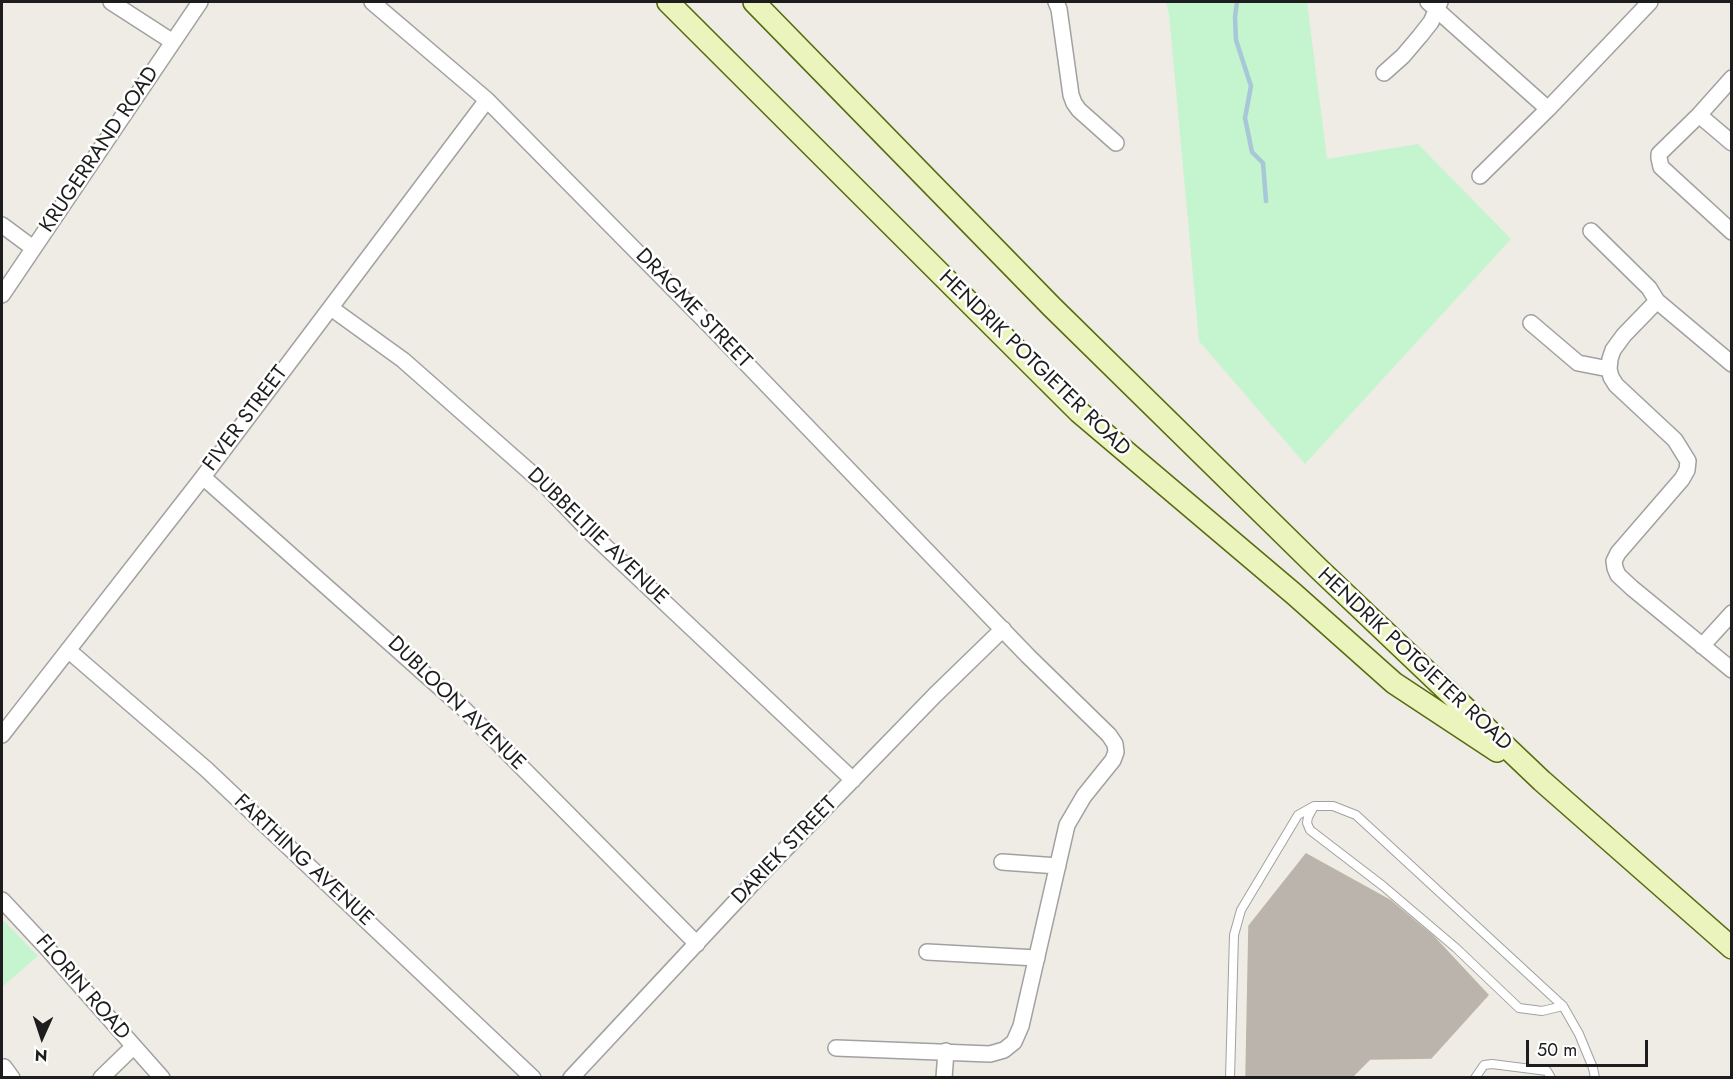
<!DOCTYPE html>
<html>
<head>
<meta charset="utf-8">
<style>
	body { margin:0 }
	#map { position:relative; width:1733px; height:1079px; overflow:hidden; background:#eeece4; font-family:Jost,sans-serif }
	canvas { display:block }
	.frame { position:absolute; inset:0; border:3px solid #1d1d1d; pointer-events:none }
	.north { position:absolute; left:12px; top:1007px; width:60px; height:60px; -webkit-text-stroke:4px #fff; paint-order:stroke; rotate:183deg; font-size:16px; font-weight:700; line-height:24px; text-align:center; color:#1d1d1d }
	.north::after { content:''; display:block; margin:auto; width:21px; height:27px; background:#1d1d1d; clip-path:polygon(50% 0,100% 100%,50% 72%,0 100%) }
	.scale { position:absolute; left:1526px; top:1040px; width:122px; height:27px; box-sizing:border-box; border:3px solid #1d1d1d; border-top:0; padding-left:8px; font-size:18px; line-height:21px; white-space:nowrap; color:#1d1d1d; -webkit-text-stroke:4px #fff; paint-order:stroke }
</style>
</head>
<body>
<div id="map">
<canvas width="1733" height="1079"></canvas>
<div class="frame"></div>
<div class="north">N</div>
<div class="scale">50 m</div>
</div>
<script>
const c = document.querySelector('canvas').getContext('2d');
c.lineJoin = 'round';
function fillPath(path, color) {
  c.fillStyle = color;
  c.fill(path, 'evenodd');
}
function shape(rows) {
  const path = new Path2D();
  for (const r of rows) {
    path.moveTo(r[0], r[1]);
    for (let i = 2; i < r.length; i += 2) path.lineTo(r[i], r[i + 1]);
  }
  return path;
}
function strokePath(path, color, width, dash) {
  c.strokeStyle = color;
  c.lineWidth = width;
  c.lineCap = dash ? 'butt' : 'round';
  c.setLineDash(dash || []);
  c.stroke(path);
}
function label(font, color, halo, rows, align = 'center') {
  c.font = font + ' Jost,sans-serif';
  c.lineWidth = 5;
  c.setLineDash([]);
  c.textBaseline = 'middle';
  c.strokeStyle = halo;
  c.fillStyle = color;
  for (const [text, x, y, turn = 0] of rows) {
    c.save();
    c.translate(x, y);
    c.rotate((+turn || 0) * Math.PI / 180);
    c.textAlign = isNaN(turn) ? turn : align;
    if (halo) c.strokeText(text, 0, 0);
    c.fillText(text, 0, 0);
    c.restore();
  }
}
const park = shape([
	[1166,2,1307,2,1327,159,1418,144,1511,239,1305,464,1199,341,1169,14],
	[4,921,38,956,2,987,2,923]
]);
const stream = shape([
	[1237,2,1235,17,1236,40,1251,86,1245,118,1252,152,1263,163,1266,201]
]);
const building = shape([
	[1306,854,1391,901,1433,936,1488,995,1431,1058,1370,1059,1352,1077,1246,1077,1249,926,1306,854]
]);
const service = shape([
	[1313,808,1308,817,1307,823,1310,830,1383,886,1456,948,1519,1008,1542,1011,1563,1006],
	[1230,1078,1234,935,1241,910,1298,815,1314,806,1333,806,1356,815,1563,1006,1579,1034,1593,1068,1595,1078],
	[1475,1078,1484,1065,1492,1064,1547,1071,1551,1078]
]);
const minor = shape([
	[111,2,173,42],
	[372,2,487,100,714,330,1028,656,1109,735,1115,744,1116,752,1113,760,1084,796,1067,825,1021,1026,1014,1042,1004,1050,990,1054,836,1048],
	[1056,2,1059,9,1071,95,1074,103,1079,110,1116,143],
	[1428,2,1548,109],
	[1384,73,1403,56,1420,36,1431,22,1440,2],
	[1732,78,1699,115,1659,154,1659,158,1661,167,1732,232],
	[1699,115,1732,143],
	[1480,176,1548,109,1650,2],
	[2,225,33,248],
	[1591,231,1649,288,1657,301,1624,335,1613,350,1610,359,1609,369,1611,377,1616,385,1675,440,1688,461,1687,470,1682,479,1618,553,1614,561,1615,568,1618,575,1632,588,1732,670],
	[2,295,200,2],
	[1657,301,1732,364],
	[331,308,403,360,546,486,592,534,853,780],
	[1531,323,1578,363,1609,369],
	[203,477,463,708,697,944],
	[1702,646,1732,613],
	[68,650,206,769,533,1078],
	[2,735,203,477,487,100],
	[1002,862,1058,866],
	[2,900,46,947,162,1078],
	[927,952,1037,958],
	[4,1067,12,1078],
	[101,1078,133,1047],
	[571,1078,766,869,935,695,1003,629],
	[944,1078,946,1051]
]);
const secondary = shape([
	[668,2,1079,412,1294,594,1394,683,1497,751],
	[754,2,1052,307,1319,569,1542,781,1732,948]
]);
const streetNames = [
	["KRUGERRAND ROAD",100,150,-56],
	["DRAGME STREET",693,309,46],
	["HENDRIK POTGIETER ROAD",1034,364,44],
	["FIVER STREET",246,419,-53],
	["DUBBELTJIE AVENUE",597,537,44],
	["HENDRIK POTGIETER ROAD",1414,660,43],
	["DUBLOON AVENUE",456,704,44],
	["DARIEK STREET",785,851,-46],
	["FARTHING AVENUE",303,861,43],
	["FLORIN ROAD",82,988,49]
];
fillPath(park, '#c4f5ce');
strokePath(stream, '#a8c7d8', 4.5);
fillPath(building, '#bab4ad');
strokePath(building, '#beb4a8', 1.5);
strokePath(service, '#a1a1a1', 10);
strokePath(minor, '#a1a1a1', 18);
strokePath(secondary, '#566b0d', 24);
strokePath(service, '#fff', 8);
strokePath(minor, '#fff', 15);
strokePath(secondary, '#eaf4bc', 21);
label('21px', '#1d1d1d', '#fff', streetNames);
</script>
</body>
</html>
